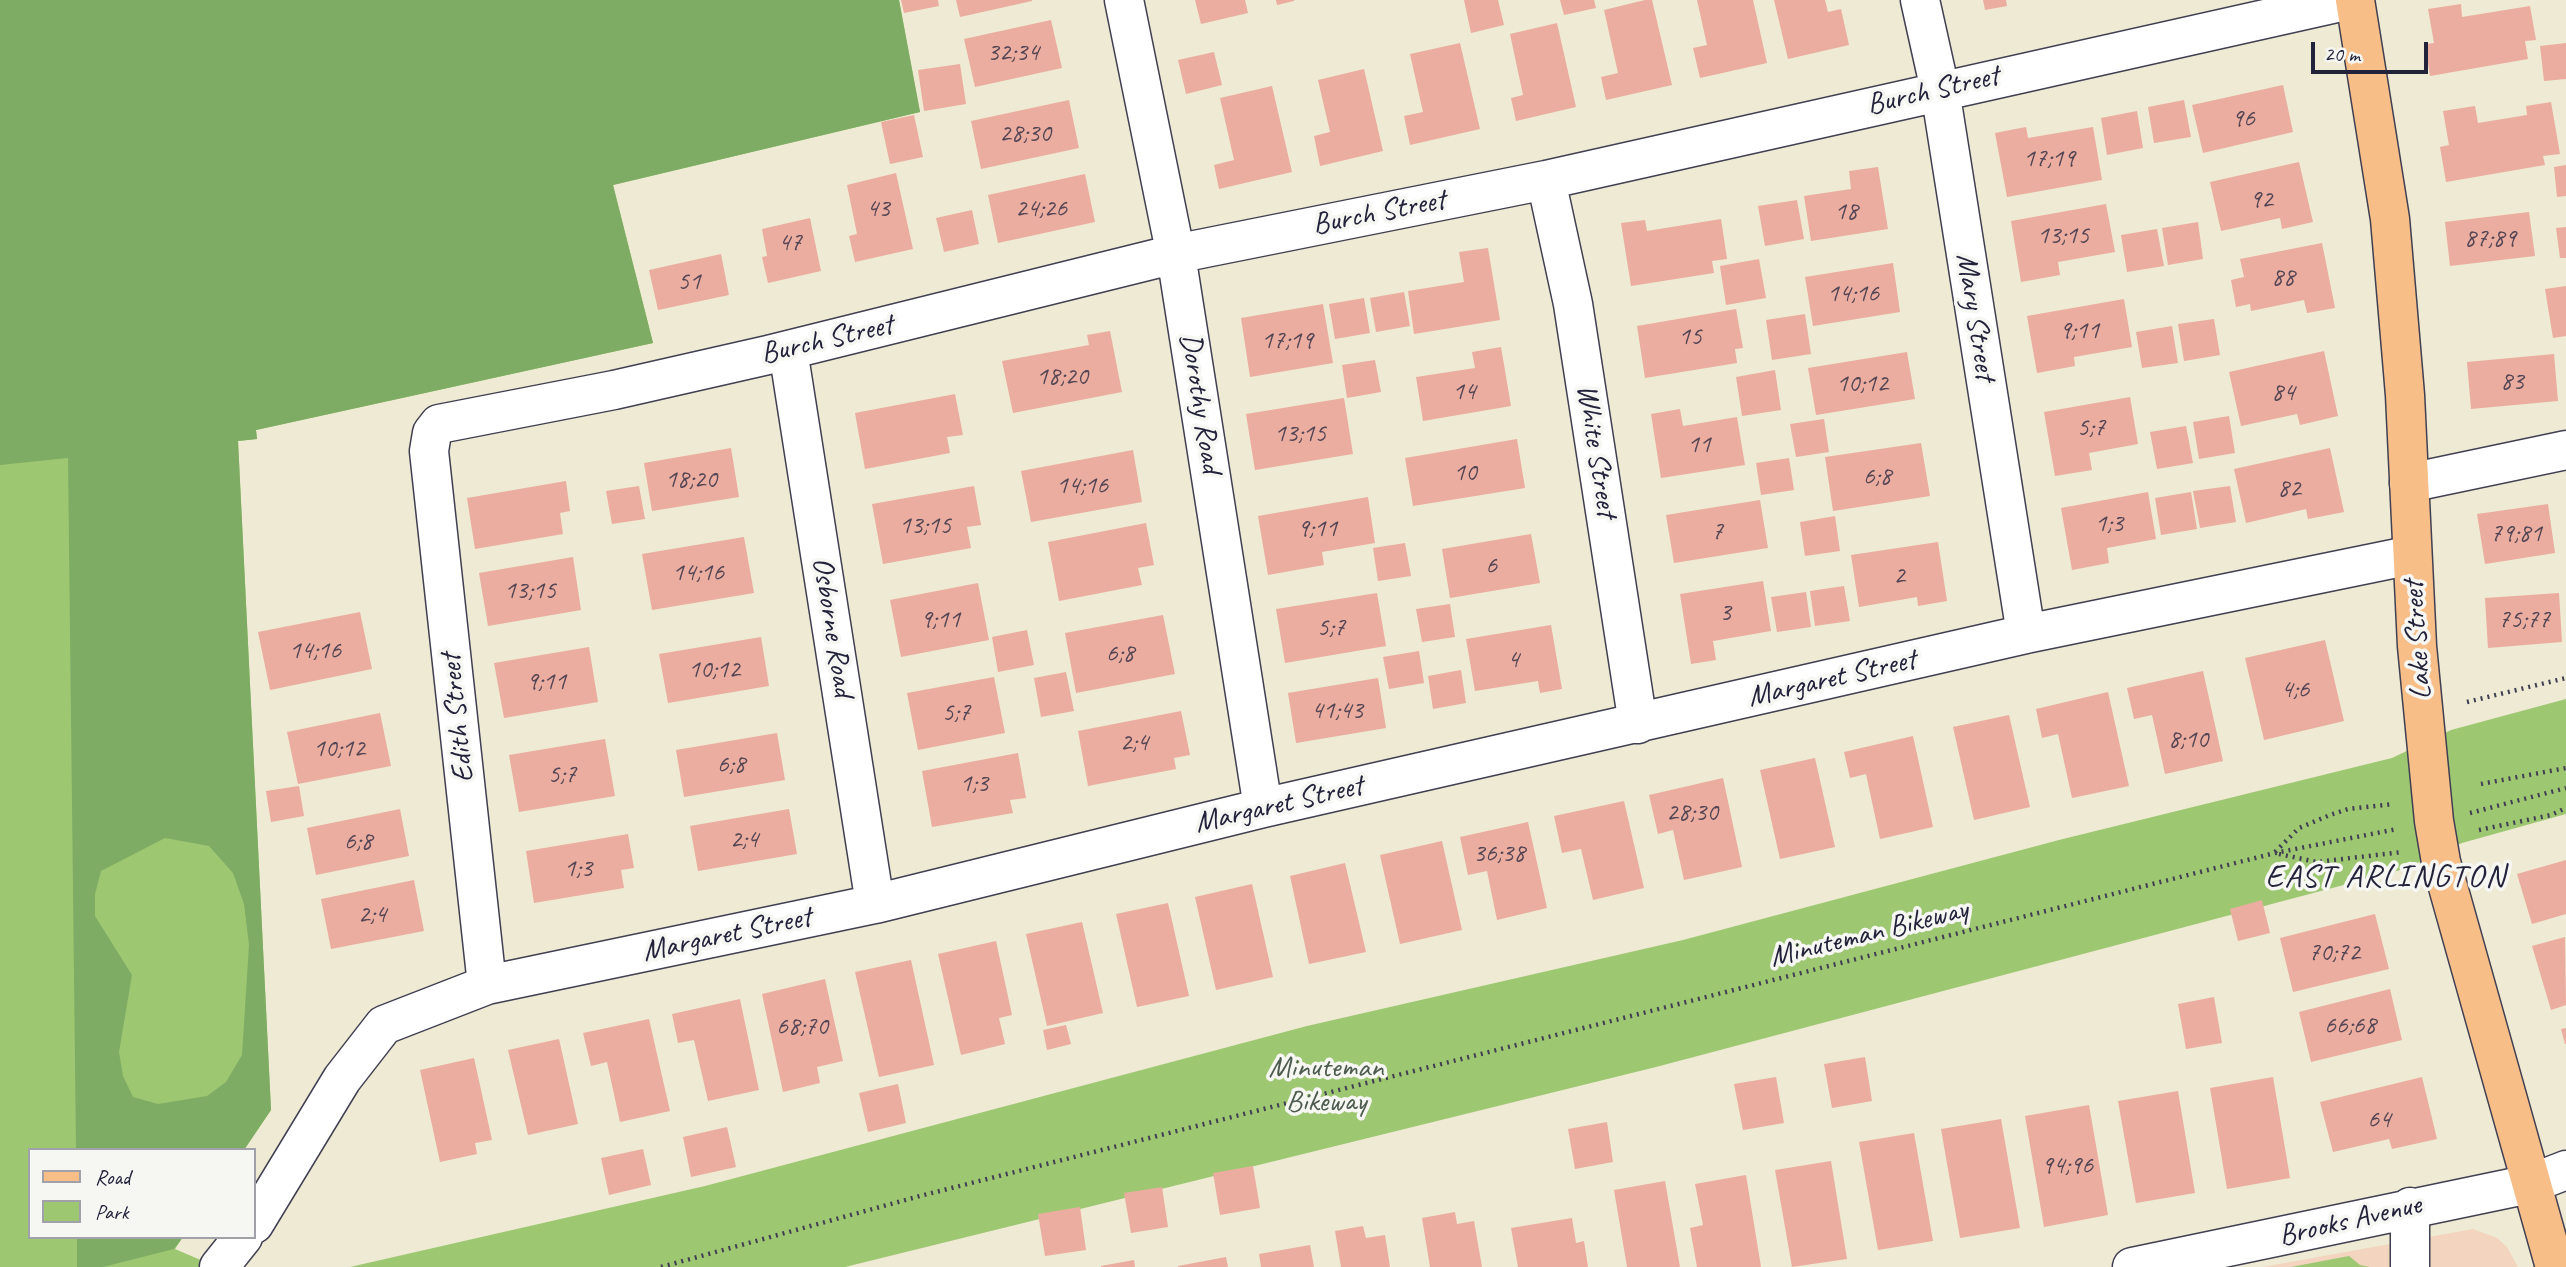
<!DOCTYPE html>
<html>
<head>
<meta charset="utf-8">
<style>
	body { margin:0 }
	#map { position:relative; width:2566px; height:1267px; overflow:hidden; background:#eeead3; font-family:Caveat,sans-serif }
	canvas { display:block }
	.legend { position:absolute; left:28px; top:1148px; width:228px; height:91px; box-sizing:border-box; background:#f6f6f2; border:2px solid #a1a1a9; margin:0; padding:9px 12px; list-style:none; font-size:21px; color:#22223b }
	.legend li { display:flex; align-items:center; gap:14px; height:35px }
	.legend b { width:35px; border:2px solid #a1a1a9 }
	.scale { position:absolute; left:2311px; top:42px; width:117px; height:32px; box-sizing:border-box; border:4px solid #22223b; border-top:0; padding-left:9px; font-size:21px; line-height:24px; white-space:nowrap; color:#22223b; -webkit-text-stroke:5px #f6f6f2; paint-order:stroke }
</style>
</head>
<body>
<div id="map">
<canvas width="2566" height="1267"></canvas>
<ul class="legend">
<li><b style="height:9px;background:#f7be88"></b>Road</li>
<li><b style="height:19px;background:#9ec772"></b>Park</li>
</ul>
<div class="scale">20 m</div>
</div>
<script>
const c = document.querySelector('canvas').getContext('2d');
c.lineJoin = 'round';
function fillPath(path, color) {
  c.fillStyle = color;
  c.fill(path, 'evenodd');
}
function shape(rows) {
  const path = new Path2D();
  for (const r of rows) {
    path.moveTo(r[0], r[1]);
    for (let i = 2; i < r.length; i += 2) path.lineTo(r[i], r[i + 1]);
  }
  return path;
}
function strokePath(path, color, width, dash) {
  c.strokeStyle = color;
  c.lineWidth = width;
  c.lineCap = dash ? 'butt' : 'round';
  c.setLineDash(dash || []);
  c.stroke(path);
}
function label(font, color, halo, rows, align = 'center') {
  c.font = font + ' Caveat,sans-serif';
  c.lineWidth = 7;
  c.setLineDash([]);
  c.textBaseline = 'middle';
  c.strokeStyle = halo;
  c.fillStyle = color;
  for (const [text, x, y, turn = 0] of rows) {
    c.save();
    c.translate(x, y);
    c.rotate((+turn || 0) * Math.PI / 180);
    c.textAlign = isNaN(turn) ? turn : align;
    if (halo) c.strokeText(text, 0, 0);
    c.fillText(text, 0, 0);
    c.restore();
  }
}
const built = shape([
	[2473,1229,2497,1238,2507,1247,2518,1267,2263,1267]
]);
const green = shape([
	[0,0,899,0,920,112,613,185,653,343,256,430,257,439,238,441,271,1110,244,1150,30,1150,30,1237,183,1237,175,1249,217,1267,0,1267],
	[2566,699,2566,814,2462,843,2404,869,1656,1067,845,1267,350,1267,705,1186,1307,1026,1683,940,2059,840,2392,758,2451,730],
	[2349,1256,2360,1265,2370,1267,2291,1267]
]);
const forest = shape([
	[0,0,899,0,920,112,613,185,653,343,256,430,257,439,238,441,271,1110,244,1150,76,1150,68,458,0,465],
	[165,838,209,846,233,873,244,904,249,945,242,1055,226,1082,207,1096,158,1104,133,1097,123,1076,119,1052,132,975,95,916,95,894,101,871],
	[77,1237,183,1237,174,1249,103,1267,77,1267]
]);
const building = shape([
	[901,0,938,0,939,6,904,13],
	[956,0,1032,0,1032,1,960,17],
	[1195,0,1245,0,1248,13,1201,24],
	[1276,0,1294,0,1294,1,1277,5],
	[1464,0,1498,0,1504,25,1471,33],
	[1560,0,1594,0,1596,8,1564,15],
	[1645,0,1652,0,1672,85,1606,100,1601,77,1618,73,1604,10],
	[1697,0,1753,0,1767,63,1700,78,1693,48,1707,45],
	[1774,0,1825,0,1828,12,1841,9,1849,45,1788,59],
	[1983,0,2006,0,2007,6,1985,10],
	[2461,4,2462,17,2530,6,2536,40,2525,41,2528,59,2430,76,2425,44,2434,43,2428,9],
	[1051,20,1062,68,975,87,964,39],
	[1557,23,1576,107,1516,121,1511,98,1523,95,1510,34],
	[1460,43,1480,129,1410,145,1404,116,1423,112,1410,54],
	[2566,43,2566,79,2544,81,2540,46],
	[1214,52,1222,85,1186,94,1178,60],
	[960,64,966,104,924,111,918,70],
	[1364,69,1383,151,1320,166,1314,136,1330,132,1318,80],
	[2283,85,2293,132,2203,153,2192,105],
	[1272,86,1292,172,1219,189,1214,165,1234,160,1220,98],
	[1069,100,1079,148,981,169,971,121],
	[2184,100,2191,137,2154,143,2148,107],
	[2551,102,2560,154,2543,156,2545,165,2446,182,2440,147,2449,145,2443,111,2475,106,2478,123,2527,115,2526,106],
	[2137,111,2143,148,2107,155,2101,118],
	[914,115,923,157,890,164,881,122],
	[2026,127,2028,138,2093,127,2102,180,2007,197,1995,133],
	[2299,162,2313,222,2282,229,2280,218,2221,231,2210,182],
	[2566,165,2566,196,2557,197,2554,167],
	[1878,167,1888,229,1811,241,1804,196,1851,189,1849,171],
	[896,173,913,249,855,262,849,236,857,234,847,185],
	[1085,174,1095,222,998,243,988,195],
	[1797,200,1804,239,1765,246,1758,206],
	[2106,204,2115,252,2058,262,2060,275,2021,282,2011,221],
	[972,210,979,244,944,252,936,218],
	[2529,212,2535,256,2450,266,2445,222],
	[810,218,821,271,768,283,762,257,767,256,762,229],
	[1721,219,1727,259,1712,261,1714,273,1631,286,1621,223,1645,220,1647,231],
	[2198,222,2203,259,2168,265,2162,228],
	[2566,227,2566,258,2560,258,2556,228],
	[2157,229,2164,266,2127,272,2121,235],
	[2322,243,2335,308,2307,313,2304,300,2251,311,2250,304,2236,307,2231,280,2244,277,2240,259],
	[1488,248,1500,320,1414,334,1408,291,1464,282,1459,252],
	[721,254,729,295,658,310,649,270],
	[1759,259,1766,298,1726,305,1720,266],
	[1893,263,1900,312,1813,326,1805,277],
	[2566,286,2566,336,2553,338,2545,289],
	[1404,292,1410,326,1376,332,1370,298],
	[1364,298,1370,333,1335,339,1329,304],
	[2124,299,2132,347,2074,357,2075,366,2037,373,2027,316],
	[1323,304,1333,363,1250,377,1241,318],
	[1736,309,1743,348,1735,349,1737,363,1645,378,1637,326],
	[1805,314,1811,354,1772,360,1766,320],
	[2214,319,2220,355,2184,361,2178,324],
	[2172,326,2178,363,2142,368,2136,332],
	[1110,331,1122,392,1013,413,1002,361,1089,345,1087,335],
	[1501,347,1511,406,1423,421,1416,377,1475,368,1472,352],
	[2324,351,2338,416,2300,425,2297,414,2241,426,2229,372],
	[1907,352,1915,399,1816,415,1808,368],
	[2554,354,2558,401,2471,409,2467,362],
	[1375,360,1381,392,1347,398,1342,365],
	[1775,370,1781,410,1742,416,1736,377],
	[955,394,963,435,947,437,950,453,865,469,855,413],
	[2130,397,2138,444,2089,453,2092,470,2055,476,2044,412],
	[1344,398,1353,454,1255,470,1246,414],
	[1680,409,1683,426,1737,417,1745,465,1661,478,1651,414],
	[2229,416,2235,453,2199,459,2193,422],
	[1824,419,1829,452,1796,457,1790,424],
	[2186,426,2193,463,2157,469,2150,432],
	[1517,439,1525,488,1413,506,1405,458],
	[1921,443,1930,496,1833,511,1825,457],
	[731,448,739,497,652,511,644,463],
	[2330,448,2344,512,2308,519,2306,509,2246,523,2234,469],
	[1133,450,1142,502,1031,522,1021,471],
	[1789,458,1794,490,1761,495,1756,463],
	[566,481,570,511,560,513,563,534,475,549,467,498],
	[639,486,645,519,612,524,606,491],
	[974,486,981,525,967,527,971,548,883,564,872,504],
	[2230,486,2236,522,2200,528,2193,491],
	[2148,492,2156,539,2107,548,2109,563,2072,570,2061,508],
	[2191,492,2197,529,2161,535,2155,498],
	[1368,497,1375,543,1322,552,1324,565,1268,575,1258,516],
	[1760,500,1768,548,1674,563,1666,515],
	[2548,504,2555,553,2485,564,2477,514],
	[1835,516,1840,551,1805,556,1800,522],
	[1146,523,1154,565,1138,568,1142,585,1059,601,1048,542],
	[1531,534,1540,583,1450,598,1442,549],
	[744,537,754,593,652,610,642,554],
	[1938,542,1947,601,1918,606,1917,597,1859,607,1851,555],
	[1405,543,1411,576,1378,581,1373,548],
	[573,557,581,610,488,626,479,573],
	[1763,581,1771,631,1713,641,1716,660,1691,664,1680,594],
	[978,583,989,640,901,657,890,600],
	[1844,586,1850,621,1815,626,1810,591],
	[1806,592,1811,627,1777,632,1771,597],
	[1377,593,1386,646,1285,663,1276,609],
	[2559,593,2562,642,2488,648,2485,598],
	[1450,604,1455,637,1422,642,1416,609],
	[360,612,372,669,270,690,258,632],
	[1163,615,1175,674,1076,693,1065,633],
	[1551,625,1562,689,1540,693,1538,681,1475,691,1466,639],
	[1027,630,1034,665,998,672,992,637],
	[761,637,769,686,668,703,659,654],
	[2325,640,2344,721,2264,740,2245,658],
	[589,647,598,702,504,718,494,663],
	[1419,651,1424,683,1389,689,1383,657],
	[1461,670,1466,703,1433,709,1428,676],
	[2203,671,2223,761,2165,774,2152,715,2134,719,2127,688],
	[1066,672,1074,711,1041,717,1034,678],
	[994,677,1005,733,918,750,907,693],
	[1378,678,1386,728,1296,743,1288,693],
	[2108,692,2129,786,2072,798,2058,734,2042,738,2036,709],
	[1181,711,1190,755,1174,758,1176,769,1088,786,1078,731],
	[380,713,391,766,298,784,287,732],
	[2009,715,2030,807,1974,820,1953,727],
	[777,733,785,780,684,797,676,750],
	[1913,736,1933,827,1880,839,1866,774,1850,778,1844,752],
	[605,739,615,796,519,812,509,755],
	[1018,753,1026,798,1010,800,1013,813,932,827,922,771],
	[1815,758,1835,847,1780,859,1760,770],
	[1723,778,1742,867,1684,880,1673,830,1658,834,1649,795],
	[299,786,304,816,271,822,266,791],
	[1624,801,1644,888,1593,900,1581,849,1562,853,1554,816],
	[400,809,409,856,316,875,307,828],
	[789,809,797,854,698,871,690,826],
	[1528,822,1547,908,1497,920,1487,871,1468,875,1460,837],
	[628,834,634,868,621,870,624,888,534,903,526,851],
	[1442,841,1462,930,1400,944,1380,855],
	[2566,860,2566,914,2532,924,2517,874],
	[1345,863,1366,952,1309,964,1290,876],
	[414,880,424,931,331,949,321,899],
	[1252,884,1273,977,1216,990,1195,897],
	[2262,900,2270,933,2238,941,2230,909],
	[1168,903,1189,996,1137,1007,1116,914],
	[2375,914,2389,969,2293,992,2280,938],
	[1082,922,1103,1013,1047,1026,1026,934],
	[2565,937,2566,1005,2551,1010,2532,946],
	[996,941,1012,1015,999,1018,1005,1044,961,1055,938,954],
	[911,960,934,1065,879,1077,855,972],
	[825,979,843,1061,817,1067,820,1083,783,1092,762,994],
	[2390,989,2402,1040,2311,1062,2299,1012],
	[2214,997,2222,1043,2186,1049,2178,1004],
	[740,999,759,1090,708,1101,694,1040,678,1043,672,1014],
	[649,1019,670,1111,620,1122,607,1062,591,1066,583,1033],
	[1066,1025,1071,1044,1047,1050,1043,1030],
	[2566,1028,2566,1044,2565,1044,2561,1029],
	[559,1039,578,1124,528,1135,508,1050],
	[1865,1057,1872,1101,1832,1108,1824,1064],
	[474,1058,492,1140,475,1143,477,1154,440,1162,420,1070],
	[1776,1077,1784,1123,1743,1130,1734,1084],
	[2273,1077,2290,1178,2227,1189,2210,1088],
	[2422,1077,2437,1139,2392,1149,2389,1139,2333,1152,2320,1102],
	[898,1084,906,1123,868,1132,859,1093],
	[2178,1091,2195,1193,2136,1203,2118,1101],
	[2089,1105,2108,1215,2044,1227,2025,1116],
	[2001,1119,2020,1228,1960,1238,1941,1129],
	[1607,1122,1613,1162,1575,1169,1568,1129],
	[727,1127,736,1167,691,1177,683,1137],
	[1914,1133,1933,1241,1878,1250,1859,1142],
	[643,1149,651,1185,609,1195,601,1158],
	[1831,1161,1847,1259,1792,1267,1775,1170],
	[1253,1166,1260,1208,1220,1215,1213,1173],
	[1746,1175,1761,1267,1697,1267,1690,1228,1703,1225,1695,1184],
	[1665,1181,1680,1267,1627,1267,1614,1190],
	[1162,1187,1168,1227,1131,1233,1124,1193],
	[1080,1207,1086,1250,1045,1256,1038,1214],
	[1455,1212,1457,1224,1474,1221,1482,1267,1430,1267,1422,1218],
	[1572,1218,1576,1243,1584,1241,1588,1267,1518,1267,1511,1228],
	[1363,1226,1366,1238,1385,1235,1390,1267,1341,1267,1335,1231],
	[1310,1245,1314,1267,1261,1267,1259,1254],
	[1226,1257,1228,1267,1178,1267,1178,1266],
	[1134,1260,1135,1267,1101,1267,1101,1266]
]);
const path = shape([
	[2467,702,2566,678],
	[2481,784,2566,768],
	[2470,813,2566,788],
	[2479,830,2551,815,2566,808],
	[2275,852,2299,828,2330,815,2348,809,2393,804],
	[2279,854,2317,862,2402,852],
	[661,1267,920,1196,2275,853,2397,829]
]);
const minor = shape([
	[1124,0,1177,261,1263,808],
	[1920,0,1940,90,2026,634],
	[1546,180,1573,304,1638,724],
	[788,350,875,904],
	[2409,483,2566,450],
	[487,985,429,451,432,433,439,424,614,390,768,355,1175,254,1546,180,2350,0],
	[254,1224,342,1079,384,1025,487,985,875,904,1263,808,2026,634,2412,555],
	[219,1267,243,1237],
	[2132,1267,2530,1184,2566,1170],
	[2410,1267,2410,1207]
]);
const major = shape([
	[2355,0,2390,219,2405,395,2417,646,2434,821,2441,862,2555,1267]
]);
const numberNames = [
	["32;34",1013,53],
	["96",2243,119],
	["28;30",1025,134],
	["17;19",2049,159],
	["92",2261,200],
	["43",878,209],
	["24;26",1041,209],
	["18",1846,212],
	["13;15",2063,236],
	["87;89",2490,239],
	["47",790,243],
	["88",2283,278],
	["51",689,282],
	["14;16",1853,294],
	["9;11",2079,331],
	["15",1690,337],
	["17;19",1287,341],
	["18;20",1062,377],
	["83",2512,382],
	["10;12",1862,384],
	["14",1464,392],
	["84",2283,393],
	["5;7",2091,428],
	["13;15",1300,434],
	["11",1699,445],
	["10",1465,473],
	["6;8",1877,477],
	["18;20",691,480],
	["14;16",1082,486],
	["82",2289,489],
	["1;3",2109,524],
	["13;15",925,526],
	["9;11",1317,529],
	["7",1717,532],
	["79;81",2516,534],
	["6",1491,566],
	["14;16",698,573],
	["2",1899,576],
	["13;15",530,591],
	["3",1725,613],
	["9;11",940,620],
	["75;77",2524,620],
	["5;7",1331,628],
	["14;16",315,651],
	["6;8",1120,654],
	["4",1513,660],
	["10;12",714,670],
	["9;11",546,682],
	["4;6",2295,690],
	["41;43",1337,711],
	["5;7",956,713],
	["8;10",2188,740],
	["2;4",1134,743],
	["10;12",339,749],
	["6;8",731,765],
	["5;7",562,775],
	["1;3",974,784],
	["28;30",1692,813],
	["2;4",744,840],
	["6;8",358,842],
	["36;38",1499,854],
	["1;3",578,869],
	["2;4",372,915],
	["70;72",2334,953],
	["66;68",2350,1026],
	["68;70",802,1027],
	["64",2379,1120],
	["94;96",2067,1166]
];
const streetNames = [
	["Burch Street",1933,91,-13],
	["Burch Street",1379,213,-11],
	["Mary Street",1975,317,81],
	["Burch Street",827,340,-13],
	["Dorothy Road",1200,403,81],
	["White Street",1596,451,81],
	["Osborne Road",832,627,81],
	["Lake Street",2418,640,-94],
	["Margaret Street",1832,679,-13],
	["Edith Street",458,718,-96],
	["Margaret Street",1279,805,-13],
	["Minuteman Bikeway",1869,934,-14],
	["Margaret Street",727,935,-12],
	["Brooks Avenue",2350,1221,-13]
];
const parkNames = [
	["Minuteman",1326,1068],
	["Bikeway",1326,1102]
];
const neighbourhoodNames = [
	["EAST ARLINGTON",2386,878]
];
fillPath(built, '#f3d4bf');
fillPath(green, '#9ec772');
fillPath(forest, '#7eac64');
fillPath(building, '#ebad9f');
strokePath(minor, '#414052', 41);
strokePath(major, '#414052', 41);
strokePath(path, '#414052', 4.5, [2, 5]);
strokePath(minor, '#fff', 38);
strokePath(major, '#f7be88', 38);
label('26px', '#544554', null, numberNames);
label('30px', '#22223b', '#f6f6f2', streetNames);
label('30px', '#4d5c4e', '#f6f6f2', parkNames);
c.letterSpacing = '2px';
label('32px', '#22223b', '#f6f6f2', neighbourhoodNames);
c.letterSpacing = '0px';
</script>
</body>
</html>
